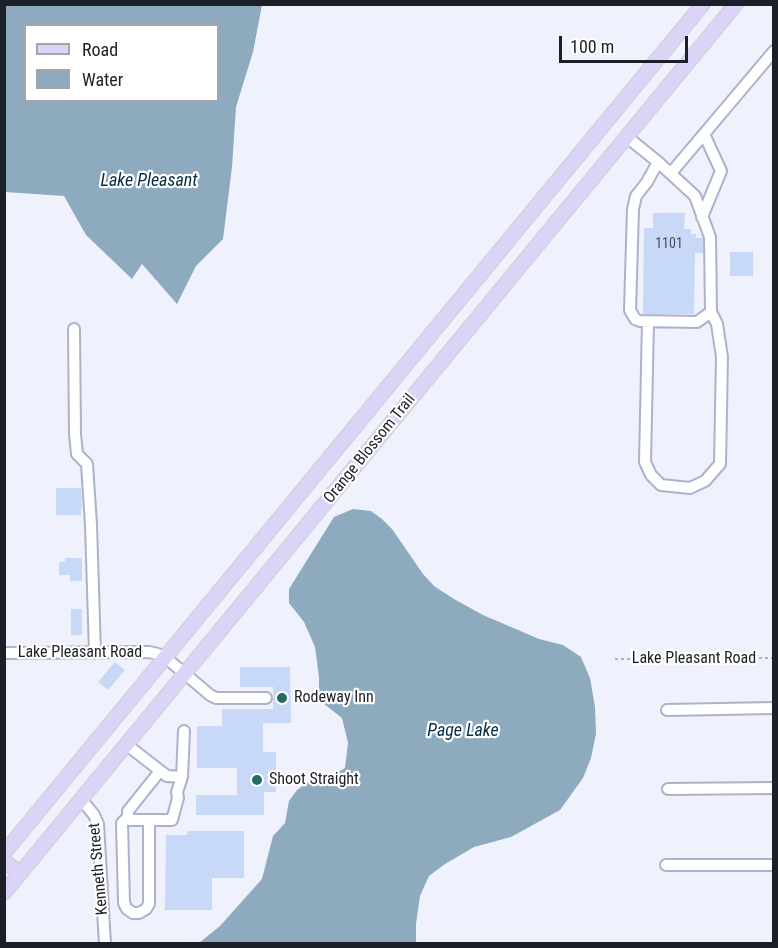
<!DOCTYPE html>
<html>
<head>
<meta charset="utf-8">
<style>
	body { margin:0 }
	#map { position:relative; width:778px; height:948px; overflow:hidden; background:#eff1fc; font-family:"Roboto Condensed",sans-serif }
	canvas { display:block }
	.frame { position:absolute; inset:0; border:6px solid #1d1f28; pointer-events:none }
	.legend { position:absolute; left:24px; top:24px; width:195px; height:78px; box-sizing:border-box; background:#fff; border:2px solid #a5a5a9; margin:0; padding:8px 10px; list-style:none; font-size:18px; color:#1d1f28 }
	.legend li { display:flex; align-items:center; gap:12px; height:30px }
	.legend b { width:30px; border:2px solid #a5a5a9 }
	.scale { position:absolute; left:559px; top:36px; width:129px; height:27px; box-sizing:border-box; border:3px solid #1d1f28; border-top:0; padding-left:8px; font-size:18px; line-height:21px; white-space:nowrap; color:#1d1f28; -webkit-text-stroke:4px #fff; paint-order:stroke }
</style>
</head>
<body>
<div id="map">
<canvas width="778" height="948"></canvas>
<div class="frame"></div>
<ul class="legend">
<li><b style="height:8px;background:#dcd4f7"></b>Road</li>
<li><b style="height:16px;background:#8eaabf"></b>Water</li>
</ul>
<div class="scale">100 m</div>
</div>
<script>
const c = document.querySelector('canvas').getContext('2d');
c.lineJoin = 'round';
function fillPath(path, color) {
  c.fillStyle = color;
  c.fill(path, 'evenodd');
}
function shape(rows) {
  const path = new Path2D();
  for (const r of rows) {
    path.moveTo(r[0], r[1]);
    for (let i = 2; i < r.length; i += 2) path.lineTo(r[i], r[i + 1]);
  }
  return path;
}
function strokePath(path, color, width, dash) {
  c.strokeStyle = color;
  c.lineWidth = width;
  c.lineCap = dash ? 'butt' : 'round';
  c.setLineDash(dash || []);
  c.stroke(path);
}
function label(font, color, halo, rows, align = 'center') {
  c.font = font + ' "Roboto Condensed",sans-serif';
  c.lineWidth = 4.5;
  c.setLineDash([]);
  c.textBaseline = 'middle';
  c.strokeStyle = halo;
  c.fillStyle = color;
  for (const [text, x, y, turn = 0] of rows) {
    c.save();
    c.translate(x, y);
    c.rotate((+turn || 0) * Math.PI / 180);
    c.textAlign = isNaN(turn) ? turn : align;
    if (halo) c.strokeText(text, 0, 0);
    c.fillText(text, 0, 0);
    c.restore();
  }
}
const water = shape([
	[4,5,262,5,253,52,236,107,232,167,223,239,196,266,177,304,142,264,132,279,86,235,64,196,5,192],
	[26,26,218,26,218,100,26,100],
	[353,509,371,511,382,519,392,529,423,574,434,586,454,599,483,615,539,639,563,645,581,657,590,678,595,707,596,734,591,758,583,778,560,810,511,837,474,847,445,864,429,876,420,896,416,924,416,943,199,943,220,926,262,879,273,836,285,823,289,801,297,790,312,779,332,776,345,768,348,743,342,718,319,700,319,677,315,647,304,622,289,603,289,589,334,517]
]);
const building = shape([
	[653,213,685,213,684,229,691,229,691,234,696,234,696,238,703,238,703,253,695,253,694,314,643,314,644,228,653,228],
	[730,252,753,252,753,276,730,276],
	[56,488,81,488,82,508,81,508,81,515,56,515],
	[65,558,82,558,82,581,70,581,70,575,59,575,59,562,65,562],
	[71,609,82,609,82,635,71,635],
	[115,662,125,670,108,690,98,682],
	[240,667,290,667,291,723,263,723,263,752,276,752,276,792,264,792,264,815,196,815,196,795,237,795,237,768,197,768,197,726,222,726,222,709,273,709,273,687,240,687],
	[187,831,244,831,244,878,212,878,212,910,165,910,166,835,187,835]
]);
const path = shape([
	[615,659,774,658]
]);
const minor = shape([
	[627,137,658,162,695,196,710,237,711,312,697,322,640,321,635,319,630,310,633,209,636,196,647,182,658,162],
	[671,173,774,51],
	[702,217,721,171,704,134],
	[648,321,645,462,651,475,661,485,690,488,705,481,720,464,722,357,717,324,711,312],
	[74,329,75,434,77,454,87,464,91,525,95,653],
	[4,653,149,652,158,654,165,657,210,695,216,698,266,698],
	[667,710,774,708],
	[127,745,167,776,182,777,184,731],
	[160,771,128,811,128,817,129,820,172,820,178,798,177,792,182,777],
	[668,789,774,788],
	[81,799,94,815,98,824,105,944],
	[128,817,122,823,124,903,127,909,133,913,139,913,146,909,149,904,149,821],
	[666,865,774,865]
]);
const major = shape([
	[4,853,703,4],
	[4,861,20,873],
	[4,893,736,4]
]);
const markers = [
	[282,698,6,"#236c64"],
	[257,780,6,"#236c64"]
];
const numberNames = [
	["1101",669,244]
];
const streetNames = [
	["Orange Blossom Trail",370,449,-51],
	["Lake Pleasant Road",80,653],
	["Lake Pleasant Road",694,659],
	["Kenneth Street",99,869,-95]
];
const poiNames = [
	["Rodeway Inn",294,698],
	["Shoot Straight",269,780]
];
const waterNames = [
	["Lake Pleasant",149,181],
	["Page Lake",463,731]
];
fillPath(water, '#8eaabf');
fillPath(building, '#c7d9f6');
strokePath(minor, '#adb2cb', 14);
strokePath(major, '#cdced0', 16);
strokePath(path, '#9c9ea9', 1.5, [3, 3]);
strokePath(minor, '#fff', 10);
strokePath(major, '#dcd4f7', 14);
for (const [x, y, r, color] of markers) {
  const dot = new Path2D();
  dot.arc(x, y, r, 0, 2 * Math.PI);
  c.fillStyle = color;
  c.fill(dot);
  strokePath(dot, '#fff', 2);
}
label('14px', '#484e5c', null, numberNames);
label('16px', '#1d1f28', '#fff', streetNames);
label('16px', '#1d1f28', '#fff', poiNames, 'left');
label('italic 18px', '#052c43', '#fff', waterNames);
</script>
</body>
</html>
